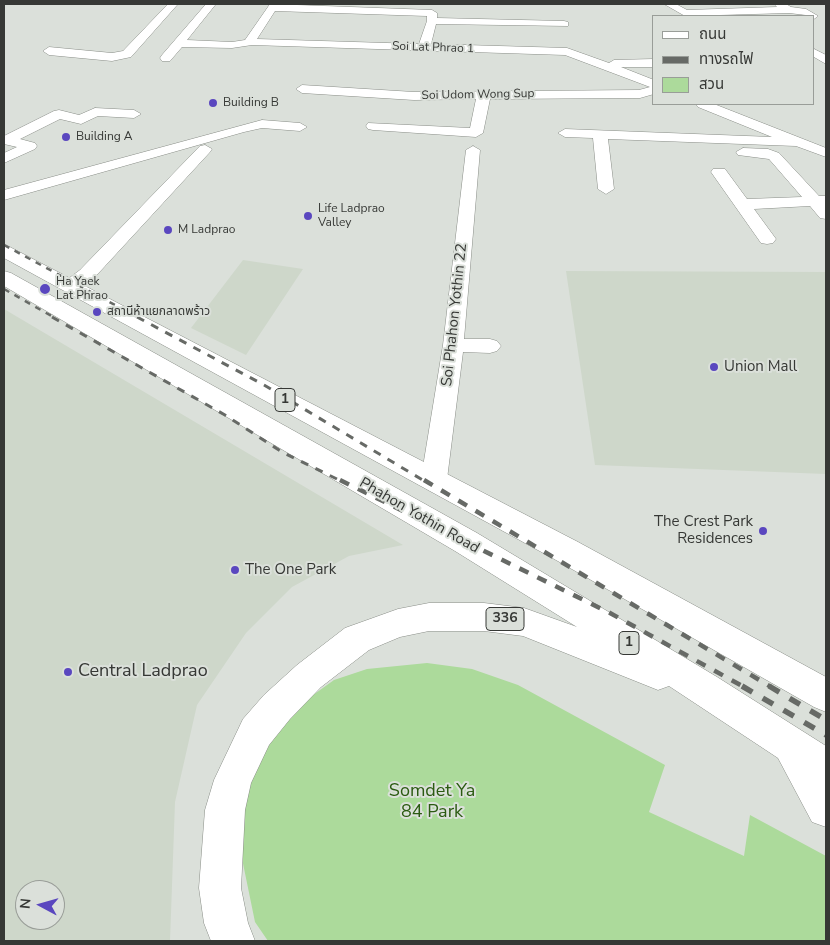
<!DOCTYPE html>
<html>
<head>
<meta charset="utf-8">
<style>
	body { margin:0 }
	#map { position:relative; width:830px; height:945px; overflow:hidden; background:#dbe0da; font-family:"Nunito Sans","Noto Sans Thai",sans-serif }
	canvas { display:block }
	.frame { position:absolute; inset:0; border:5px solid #363835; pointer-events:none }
	.legend { position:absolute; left:652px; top:15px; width:162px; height:90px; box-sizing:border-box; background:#dbe0da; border:1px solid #999d98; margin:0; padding:6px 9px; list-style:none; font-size:15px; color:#363835 }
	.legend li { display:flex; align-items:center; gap:10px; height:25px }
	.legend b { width:25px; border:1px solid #999d98 }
	.north { position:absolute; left:15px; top:880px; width:50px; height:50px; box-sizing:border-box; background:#dbe0da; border:1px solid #999d98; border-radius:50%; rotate:276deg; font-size:14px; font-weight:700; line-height:20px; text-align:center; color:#363835 }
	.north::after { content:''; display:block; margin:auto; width:18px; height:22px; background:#5a47bf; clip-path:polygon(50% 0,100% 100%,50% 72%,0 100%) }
</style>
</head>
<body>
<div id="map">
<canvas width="830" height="945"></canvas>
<div class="frame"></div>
<ul class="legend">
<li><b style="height:6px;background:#fff"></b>ถนน</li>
<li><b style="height:6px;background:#676a66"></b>ทางรถไฟ</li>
<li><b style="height:14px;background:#acda9b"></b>สวน</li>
</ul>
<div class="north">N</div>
</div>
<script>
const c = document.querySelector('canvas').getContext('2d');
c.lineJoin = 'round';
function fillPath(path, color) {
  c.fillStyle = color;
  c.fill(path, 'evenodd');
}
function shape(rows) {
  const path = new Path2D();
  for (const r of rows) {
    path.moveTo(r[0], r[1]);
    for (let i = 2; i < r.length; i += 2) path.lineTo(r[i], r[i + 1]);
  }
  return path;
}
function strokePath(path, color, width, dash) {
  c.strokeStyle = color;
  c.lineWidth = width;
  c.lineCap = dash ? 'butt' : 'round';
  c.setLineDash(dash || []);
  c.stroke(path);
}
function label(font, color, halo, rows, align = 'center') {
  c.font = font + ' "Nunito Sans","Noto Sans Thai",sans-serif';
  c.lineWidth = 4;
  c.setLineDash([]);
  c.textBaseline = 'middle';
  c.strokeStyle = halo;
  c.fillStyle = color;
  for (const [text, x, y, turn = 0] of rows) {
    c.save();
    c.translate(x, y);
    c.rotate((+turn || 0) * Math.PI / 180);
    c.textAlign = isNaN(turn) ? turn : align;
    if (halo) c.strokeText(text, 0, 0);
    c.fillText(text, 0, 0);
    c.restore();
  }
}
const built = shape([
	[243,260,303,269,246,355,191,328],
	[566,271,826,272,826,474,595,465],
	[4,309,403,545,349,556,292,587,246,633,197,705,175,802,170,941,4,941],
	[25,890,55,890,55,920,25,920]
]);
const green = shape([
	[427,663,472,669,518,685,665,765,649,812,744,856,750,815,826,856,826,941,268,941,255,922,239,844,247,788,259,748,288,713,334,680,367,669]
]);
const minor = shape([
	[168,4,178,4,131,57,112,61,49,55,43,51,49,47,112,53,123,51,168,4],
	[206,4,216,4,187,40,232,42,245,40,270,4,432,10,437,13,437,18,564,21,568,22,568,26,436,24,431,44,567,48,609,63,614,60,654,59,654,67,621,67,654,80,654,94,640,98,490,99,483,133,476,137,373,130,368,129,366,126,368,123,470,128,476,99,414,100,302,93,296,89,302,85,414,92,639,90,650,87,565,55,252,45,232,48,182,47,170,61,162,61,160,58,162,55,206,4],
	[275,11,427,16,427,21,419,44,257,39,275,11],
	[664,4,676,4,687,10,777,7,774,4,786,4,791,7,806,9,818,16,814,19,814,16,789,13,685,16,664,4],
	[814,49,826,55,826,64,814,57,814,49],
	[696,104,714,104,826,148,826,157,796,146,608,139,614,189,606,194,598,189,593,138,565,137,558,133,565,129,772,137,698,107,696,104],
	[95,108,134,110,141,114,134,118,98,116,81,124,60,119,20,139,35,143,37,146,35,149,4,163,4,153,17,147,4,144,4,136,54,111,59,110,79,115,95,108],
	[262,120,300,123,307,127,300,131,262,128,244,132,4,200,4,190,262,120],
	[205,145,212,149,210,152,94,278,78,290,64,290,61,286,64,282,80,270,200,146,205,145],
	[473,146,480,150,464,339,490,339,497,341,501,346,497,351,490,353,463,352,447,479,443,486,434,488,425,486,421,479,443,345,466,150,473,146],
	[743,148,768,149,779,153,819,196,826,196,826,219,820,218,810,206,754,209,776,239,773,243,767,244,761,243,711,172,713,169,725,169,747,199,802,197,769,159,738,155,736,152,743,148]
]);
const major = shape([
	[4,244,578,542,826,677,826,712,814,707,556,560,4,258,4,244],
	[4,271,11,273,477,533,717,677,826,746,826,827,812,822,778,758,669,686,658,690,523,636,484,631,429,631,400,637,369,650,321,687,290,719,269,745,251,783,245,810,241,888,248,923,255,941,211,941,204,923,199,888,205,810,214,780,243,719,264,695,297,665,345,628,398,609,429,603,484,603,524,608,577,627,455,551,4,286,4,271]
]);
const railFar3 = shape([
	[4,245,139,318],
	[4,289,55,318]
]);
const railFar2 = shape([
	[52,317,225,415,282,452,343,482],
	[137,317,264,385,426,482]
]);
const railFar1 = shape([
	[340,480,610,613,744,687],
	[424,480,771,687]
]);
const rail = shape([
	[742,686,826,735],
	[769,686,826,720]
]);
const markers = [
	[213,103,5,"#5a47bf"],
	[66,137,5,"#5a47bf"],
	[308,216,5,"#5a47bf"],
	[168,230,5,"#5a47bf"],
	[45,289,6,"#5a47bf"],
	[97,312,5,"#5a47bf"],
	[714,367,5,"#5a47bf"],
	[763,531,5,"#5a47bf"],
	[235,570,5,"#5a47bf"],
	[68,672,5,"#5a47bf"]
];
const farStreetnames = [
	["Soi Lat Phrao 1",433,48,2],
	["Soi Udom Wong Sup",478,95,-1]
];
const farPoinames = [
	["Building B",223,103],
	["Building A",76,137],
	["Life Ladprao",318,209],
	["Valley",318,223],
	["M Ladprao",178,230],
	["Ha Yaek",56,282],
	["Lat Phrao",56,296],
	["สถานีห้าแยกลาดพร้าว",107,312]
];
const shields = [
	[285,400,20],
	[505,619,38],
	[629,643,20]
];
const shieldNames = [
	["1",285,400],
	["336",505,619],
	["1",629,643]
];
const streetNames = [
	["Soi Phahon Yothin 22",455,315,-84],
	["Phahon Yothin Road",419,516,30]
];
const poiNames = [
	["Union Mall",724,367],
	["The Crest Park",753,522,"right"],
	["Residences",753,539,"right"],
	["The One Park",245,570]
];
const nearPoinames = [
	["Central Ladprao",78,672]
];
const nearParknames = [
	["Somdet Ya",432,792],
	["84 Park",432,813]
];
fillPath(built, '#ced7ca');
fillPath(green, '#acda9b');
strokePath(minor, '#898d87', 1);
strokePath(major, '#898d87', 1);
fillPath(minor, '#fff');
fillPath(major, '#fff');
strokePath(railFar3, '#676a66', 2.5, [6, 6]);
strokePath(railFar2, '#676a66', 3, [8, 8]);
strokePath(railFar1, '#676a66', 4.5, [10, 10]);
strokePath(rail, '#676a66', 5.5, [12, 12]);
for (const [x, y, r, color] of markers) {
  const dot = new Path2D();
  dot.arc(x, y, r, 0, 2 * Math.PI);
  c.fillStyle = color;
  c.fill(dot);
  strokePath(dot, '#dbe0da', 2);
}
label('12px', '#363835', '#dbe0da', farStreetnames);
label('12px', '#363835', '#dbe0da', farPoinames, 'left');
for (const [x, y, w] of shields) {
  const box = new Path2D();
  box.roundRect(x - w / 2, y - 11.5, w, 23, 4);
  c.fillStyle = '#dbe0da';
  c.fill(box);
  strokePath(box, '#363835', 1);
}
label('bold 14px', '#363835', null, shieldNames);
label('15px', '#363835', '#dbe0da', streetNames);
label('15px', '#363835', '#dbe0da', poiNames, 'left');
label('18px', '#363835', '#dbe0da', nearPoinames, 'left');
label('18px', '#2b5b11', '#dbe0da', nearParknames);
</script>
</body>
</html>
